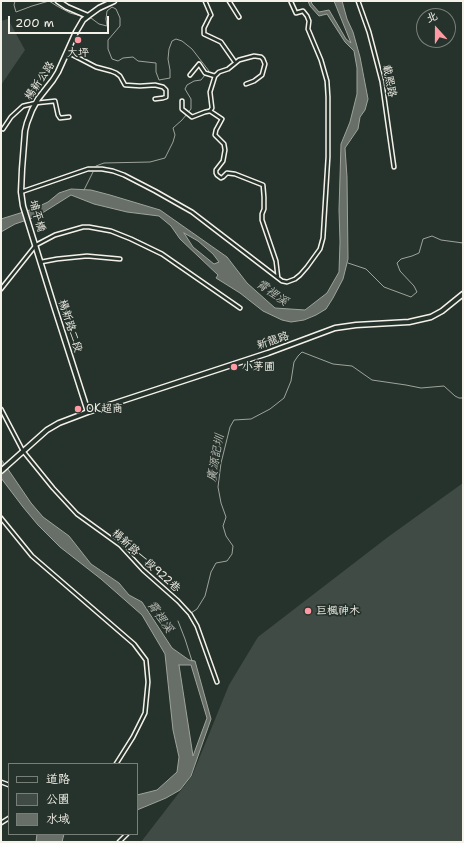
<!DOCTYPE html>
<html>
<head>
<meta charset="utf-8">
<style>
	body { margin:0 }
	#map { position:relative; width:464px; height:843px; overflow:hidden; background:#26332d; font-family:"Shantell Sans","LXGW WenKai TC",sans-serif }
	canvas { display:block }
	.frame { position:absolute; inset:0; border:2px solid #f4f1e8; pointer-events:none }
	.legend { position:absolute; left:8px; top:763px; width:130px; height:72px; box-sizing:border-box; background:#26332d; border:1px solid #787f78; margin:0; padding:5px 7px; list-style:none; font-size:12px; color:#f4f1e8 }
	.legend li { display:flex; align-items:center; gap:8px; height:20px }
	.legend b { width:20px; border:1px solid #787f78 }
	.north { position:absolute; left:416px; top:8px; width:40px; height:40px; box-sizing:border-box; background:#26332d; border:1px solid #787f78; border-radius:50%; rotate:339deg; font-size:11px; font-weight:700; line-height:16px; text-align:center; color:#f4f1e8 }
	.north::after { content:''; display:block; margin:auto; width:14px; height:18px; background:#ff9aa2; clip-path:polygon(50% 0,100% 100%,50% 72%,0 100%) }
	.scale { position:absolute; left:8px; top:16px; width:101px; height:18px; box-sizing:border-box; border:2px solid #f4f1e8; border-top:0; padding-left:5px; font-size:12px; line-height:14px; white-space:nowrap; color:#f4f1e8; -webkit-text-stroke:3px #26332d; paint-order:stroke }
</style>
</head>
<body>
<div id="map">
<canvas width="464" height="843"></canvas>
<div class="frame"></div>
<ul class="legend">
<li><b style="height:5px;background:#26332d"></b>道路</li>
<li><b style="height:11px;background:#414b45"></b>公園</li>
<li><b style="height:11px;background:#676f68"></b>水域</li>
</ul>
<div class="north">北</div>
<div class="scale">200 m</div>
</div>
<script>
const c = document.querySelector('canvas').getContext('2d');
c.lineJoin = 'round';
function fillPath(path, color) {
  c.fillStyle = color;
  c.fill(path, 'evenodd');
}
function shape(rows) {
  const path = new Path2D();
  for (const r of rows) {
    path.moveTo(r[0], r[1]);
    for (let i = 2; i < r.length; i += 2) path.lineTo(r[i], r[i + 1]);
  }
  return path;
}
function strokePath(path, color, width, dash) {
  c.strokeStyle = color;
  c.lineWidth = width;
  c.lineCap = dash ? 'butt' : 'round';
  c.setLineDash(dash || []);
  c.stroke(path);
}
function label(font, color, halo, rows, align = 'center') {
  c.font = font + ' "Shantell Sans","LXGW WenKai TC",sans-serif';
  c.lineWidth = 3.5;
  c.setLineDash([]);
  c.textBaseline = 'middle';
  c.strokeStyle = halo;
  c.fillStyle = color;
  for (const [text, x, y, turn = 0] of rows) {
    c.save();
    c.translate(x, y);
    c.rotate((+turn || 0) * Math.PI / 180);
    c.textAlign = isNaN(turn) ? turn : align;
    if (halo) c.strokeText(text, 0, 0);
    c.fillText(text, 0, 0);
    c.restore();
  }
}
const green = shape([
	[8,19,25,50,1,85,1,21],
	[463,483,463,842,141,842,192,776,229,685,258,637,388,537]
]);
const water = shape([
	[308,1,311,1,312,4,319,12,329,10,346,39,351,43,334,1,342,1,347,19,353,32,360,57,368,99,365,110,360,117,358,129,345,148,347,177,348,259,343,279,333,298,326,309,316,315,304,320,291,322,282,320,263,311,240,293,216,278,218,275,180,239,171,226,159,216,127,212,94,204,71,195,36,217,15,224,1,232,1,219,33,209,48,202,59,193,71,189,91,190,110,195,160,210,227,257,247,283,275,308,305,310,327,293,339,272,340,242,339,210,341,144,350,122,357,94,357,68,354,51,345,42,327,14,319,16,310,6,308,1],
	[184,233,198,241,213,254,219,262,214,264,193,247,184,233],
	[1,459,31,503,43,517,69,536,91,564,119,583,129,595,142,602,172,648,189,660,195,661,211,719,191,776,180,790,166,798,137,810,137,795,157,790,177,772,179,757,173,730,165,654,142,615,101,579,60,547,38,525,23,507,1,478,1,459],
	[179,665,191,665,207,718,193,756,179,665],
	[37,834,64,834,62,842,36,842,37,834]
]);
const stream = shape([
	[15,1,14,5,16,12,32,6,49,1,57,6,70,13,81,16],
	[88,18,91,18,99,24,107,26,106,19,107,11,112,7,116,9,120,18,120,26,108,40,108,49,112,59,118,61,123,58,133,57,138,61,156,63,156,72,159,80,170,78,170,70,168,59,169,49,172,41,176,39,182,41,192,49,209,71,208,72],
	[96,166,104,163,150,162,165,158,173,142,175,135,173,128,182,120,191,109,191,99,185,89,187,85,194,81,201,80,205,75],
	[84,190,93,172],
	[348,263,366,269,384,287,411,297,417,292,414,286,400,271,397,263,401,259,412,256,419,253,423,239,432,236,441,240,463,243],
	[191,613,197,609,205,596,211,572,216,563,227,561,232,554,233,546,226,536,223,526,226,517,221,503,218,487,221,463,230,427,234,420,251,419,270,409,284,398,291,381,294,362,298,356,302,352,333,364,352,366,372,380,406,385,421,388,444,386,455,396,459,398,463,398],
	[178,621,185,639,192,661]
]);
const street = shape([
	[205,1,211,15,210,16,204,28,204,34,221,42,235,62],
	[229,1,239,17],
	[358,1,369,32,382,82,394,167],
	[67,52,96,67,111,71,116,73,120,76,125,85,140,86,155,85,163,87,166,90,166,97,163,98,155,99],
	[190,75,199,64,205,73,215,76],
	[182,101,182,109,192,117,205,112,210,111,222,119,216,130,215,135,224,144,225,150,223,161,216,170,216,173,217,175,221,178,223,177,227,173,235,174,263,185,264,197,264,209,262,214,262,220,276,261,278,278],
	[210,111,212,108,210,92,215,76,219,72,228,69,239,60,254,56,261,57,263,59,265,64,262,75,254,81,246,84],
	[3,129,11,117,23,106,36,103,55,101,58,115,60,118,69,117],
	[21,192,88,169,102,169,113,171,124,175,155,191,192,212,282,281,287,282,295,279,300,275,307,267,320,249,323,238,328,157,328,97,327,81,321,60,308,29,309,21,307,16,303,11,296,13,291,2],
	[41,262,57,259,87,256,120,259],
	[1,289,36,245,55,235,83,227,89,227,111,231,131,239,162,254,240,308],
	[1,409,23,451,53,488,77,514,120,545,143,570,178,601,190,614,197,626,217,682],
	[1,518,32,556,134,644,146,660,148,682,145,713,133,737,116,764],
	[1,782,9,785],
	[1,823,9,818],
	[119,842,127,834]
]);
const secondary = shape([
	[58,1,67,7,88,16],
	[88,412,54,306,23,206,21,192,22,169,25,131,27,123,32,110,38,99,53,80,58,72,76,32,83,20,88,16,99,8,114,1],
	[1,471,47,430,59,423,88,412,268,353,335,328,356,325,409,322,431,317,442,311,463,294]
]);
const markers = [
	[78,40,4,"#ff9aa2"],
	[234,367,4,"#ff9aa2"],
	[78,409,4,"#ff9aa2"],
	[308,611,4,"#ff9aa2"]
];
const poiNames = [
	["大坪",78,53,"center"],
	["小茅圃",242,367],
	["OK超商",86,409],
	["巨楓神木",316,611]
];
const streetNames = [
	["楊新公路",40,81,-56],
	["載熙路",389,81,79],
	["埔平橋",37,216,74],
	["楊新路二段",70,326,72],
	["新龍路",273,341,-19],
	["楊新路一段922巷",146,561,42]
];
const waterNames = [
	["霄裡溪",272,293,35],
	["廣源記圳",216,458,-80],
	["霄裡溪",160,617,55]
];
fillPath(green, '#414b45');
fillPath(water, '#676f68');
strokePath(water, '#9fa39b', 1);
strokePath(stream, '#9fa39b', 1);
strokePath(street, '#f4f1e8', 5.5);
strokePath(secondary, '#f4f1e8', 7);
strokePath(street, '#26332d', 2.5);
strokePath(secondary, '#26332d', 4);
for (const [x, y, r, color] of markers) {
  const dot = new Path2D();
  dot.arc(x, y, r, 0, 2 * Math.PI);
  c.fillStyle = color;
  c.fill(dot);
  strokePath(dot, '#26332d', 1.5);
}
label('11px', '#f4f1e8', '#26332d', poiNames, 'left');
label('11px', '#f4f1e8', '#26332d', streetNames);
label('italic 12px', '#bcbdb5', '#26332d', waterNames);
</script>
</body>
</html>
